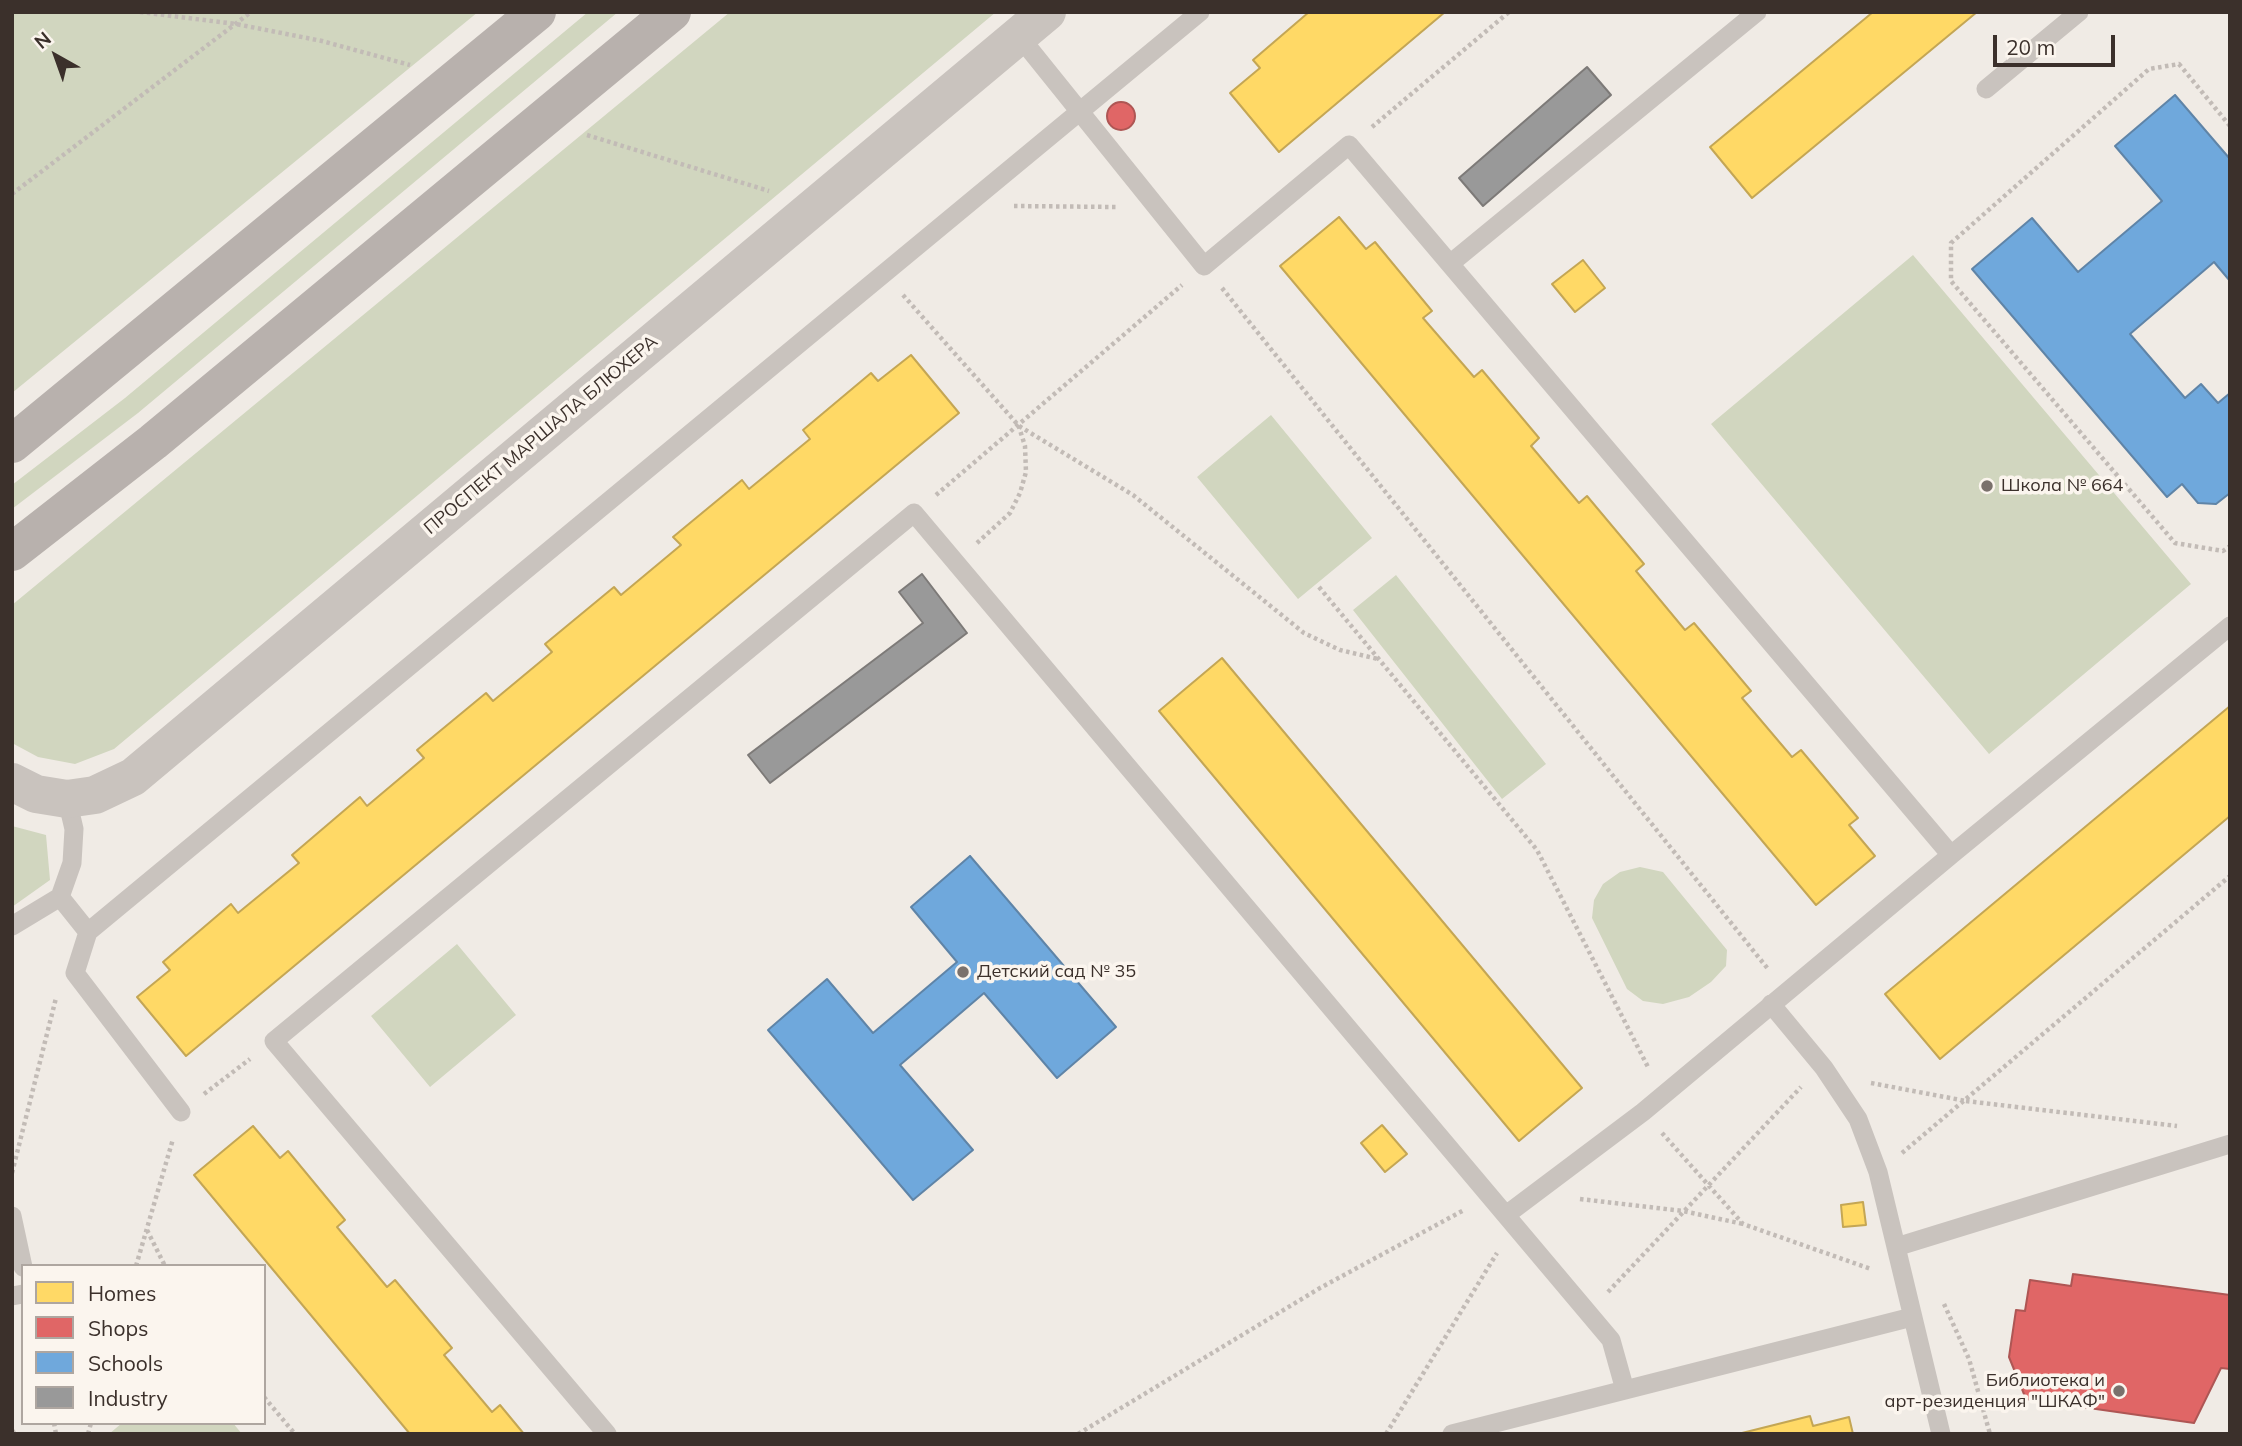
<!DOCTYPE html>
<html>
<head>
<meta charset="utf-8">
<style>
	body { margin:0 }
	#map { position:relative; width:2242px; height:1446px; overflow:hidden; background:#f0ebe5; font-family:Mulish,sans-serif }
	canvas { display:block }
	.frame { position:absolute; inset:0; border:14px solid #3b302b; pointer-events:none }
	.legend { position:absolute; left:21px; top:1264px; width:245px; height:161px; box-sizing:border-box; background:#fbf5ee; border:2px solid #aea6a0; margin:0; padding:9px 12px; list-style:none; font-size:21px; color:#3b302b }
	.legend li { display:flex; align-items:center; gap:14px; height:35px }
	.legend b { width:35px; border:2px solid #aea6a0 }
	.north { position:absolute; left:21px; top:21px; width:70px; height:70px; -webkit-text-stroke:5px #fbf5ee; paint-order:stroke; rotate:320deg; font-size:19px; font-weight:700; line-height:28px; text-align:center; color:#3b302b }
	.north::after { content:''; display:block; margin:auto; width:24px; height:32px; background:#3b302b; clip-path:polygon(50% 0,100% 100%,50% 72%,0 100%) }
	.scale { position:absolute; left:1993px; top:35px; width:122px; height:32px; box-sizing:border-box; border:4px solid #3b302b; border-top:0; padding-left:9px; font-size:21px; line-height:24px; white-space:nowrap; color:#3b302b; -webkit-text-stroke:5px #fbf5ee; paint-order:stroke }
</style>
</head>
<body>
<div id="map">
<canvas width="2242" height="1446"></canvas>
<div class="frame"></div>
<ul class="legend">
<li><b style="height:19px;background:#ffd966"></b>Homes</li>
<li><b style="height:19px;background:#e06666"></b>Shops</li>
<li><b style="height:19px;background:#6fa8dc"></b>Schools</li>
<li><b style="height:19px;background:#999"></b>Industry</li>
</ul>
<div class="north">N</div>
<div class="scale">20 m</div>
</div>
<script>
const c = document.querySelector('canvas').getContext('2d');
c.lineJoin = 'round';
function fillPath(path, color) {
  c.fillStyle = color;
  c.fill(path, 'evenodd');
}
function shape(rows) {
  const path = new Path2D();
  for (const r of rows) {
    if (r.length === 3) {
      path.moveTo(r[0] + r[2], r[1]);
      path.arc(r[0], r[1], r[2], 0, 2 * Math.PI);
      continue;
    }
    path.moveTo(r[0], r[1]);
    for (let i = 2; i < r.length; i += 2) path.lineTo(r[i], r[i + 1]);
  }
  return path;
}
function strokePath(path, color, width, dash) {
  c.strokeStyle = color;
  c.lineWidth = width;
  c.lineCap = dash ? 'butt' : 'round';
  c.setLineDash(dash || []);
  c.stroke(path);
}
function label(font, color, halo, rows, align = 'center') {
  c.font = font + ' Mulish,sans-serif';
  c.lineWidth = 7;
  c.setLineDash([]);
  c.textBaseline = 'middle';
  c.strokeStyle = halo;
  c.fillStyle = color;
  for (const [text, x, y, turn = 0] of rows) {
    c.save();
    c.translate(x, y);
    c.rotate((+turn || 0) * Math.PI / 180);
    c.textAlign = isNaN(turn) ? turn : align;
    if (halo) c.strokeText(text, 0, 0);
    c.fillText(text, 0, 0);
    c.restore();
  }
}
const green = shape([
	[12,12,478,12,12,393],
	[588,12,618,12,138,413,12,509,12,485,125,398],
	[730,12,996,12,114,749,75,764,38,757,12,743,12,605],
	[1913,255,2191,584,1989,754,1711,424],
	[1271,415,1372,538,1298,599,1197,477],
	[1396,575,1546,764,1502,799,1353,610],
	[12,826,46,835,50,880,12,907],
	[1640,867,1663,872,1727,950,1726,966,1711,982,1689,997,1663,1004,1643,1001,1627,989,1592,918,1594,900,1603,884,1620,872],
	[457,944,516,1015,430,1087,371,1016],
	[122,1423,233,1423,242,1434,109,1434]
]);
const homes = shape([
	[1309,12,1445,12,1279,152,1230,93,1260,68,1253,60,1309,12],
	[1873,12,1977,12,1752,198,1710,147,1873,12],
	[1339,217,1366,249,1375,242,1432,311,1423,318,1474,377,1482,370,1539,438,1531,446,1579,503,1587,496,1644,564,1636,571,1685,630,1694,623,1751,691,1742,698,1792,757,1801,750,1858,818,1849,825,1875,856,1816,905,1280,266,1339,217],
	[1583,260,1605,288,1575,312,1552,284,1583,260],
	[911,355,959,413,186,1056,137,997,170,970,163,962,231,904,238,913,299,863,292,855,360,797,367,806,424,758,417,750,486,693,493,701,552,652,545,644,614,587,621,595,681,545,673,537,742,480,749,489,810,439,803,430,871,373,878,381,911,355],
	[1222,658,1582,1088,1519,1141,1159,711,1222,658],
	[2230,706,2230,816,1940,1059,1885,994,2230,706],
	[1382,1125,1407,1154,1385,1172,1361,1143,1382,1125],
	[253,1126,280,1158,288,1151,345,1220,337,1227,387,1287,395,1280,452,1348,444,1355,492,1412,500,1405,524,1434,410,1434,194,1175,253,1126],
	[1863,1202,1866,1225,1843,1227,1841,1205,1863,1202],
	[1810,1416,1813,1426,1849,1417,1853,1434,1738,1434,1810,1416]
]);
const shops = shape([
	[1121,116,14],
	[2073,1274,2230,1295,2230,1369,2221,1368,2194,1423,2026,1399,2009,1357,2016,1310,2025,1311,2030,1280,2071,1286,2073,1274]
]);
const schools = shape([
	[2175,95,2230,159,2230,281,2214,262,2130,334,2185,398,2201,384,2218,403,2230,393,2230,493,2216,504,2198,503,2182,484,2167,497,1972,269,2032,218,2078,272,2162,201,2115,146,2175,95],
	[970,856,1116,1027,1057,1078,984,993,900,1065,973,1150,913,1200,768,1030,827,979,873,1033,957,962,911,907,970,856]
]);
const industry = shape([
	[1587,67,1611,95,1483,206,1459,178,1587,67],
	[922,574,967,633,770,783,748,755,923,623,899,592,922,574]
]);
const path = shape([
	[140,12,236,24,322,41,410,65],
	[2230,126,2179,64,2149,69,1951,243,1951,281,2175,543,2223,551,2230,546],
	[1372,127,1509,12],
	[587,135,769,191],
	[12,194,251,12],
	[1014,206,1117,207],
	[1222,288,1768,969],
	[903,295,1019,426,1133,495,1304,633,1340,650,1378,659],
	[936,495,1182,285],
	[977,543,1010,513,1020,493,1026,472,1025,446,1019,427],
	[1319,587,1537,850,1649,1069],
	[1871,1083,1966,1101],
	[204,1094,250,1059],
	[1966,1101,2177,1126],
	[1662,1133,1743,1224,1871,1269],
	[1902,1153,2230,876],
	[12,1173,56,998],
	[1580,1199,1683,1211,1743,1224],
	[147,1230,165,1266],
	[136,1266,173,1139],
	[1608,1292,1801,1087],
	[1944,1304,1969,1359,1990,1434],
	[264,1397,295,1434],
	[54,1423,56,1434],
	[12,1430,15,1434],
	[88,1434,91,1423],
	[1078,1434,1320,1288,1464,1210],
	[1386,1434,1497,1253]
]);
const service = shape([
	[1019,36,1204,266,1349,145,1951,855,1643,1112,1506,1215],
	[1986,89,2079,12],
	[1451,263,1757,12],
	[1951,855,2230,626],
	[60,897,88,932,1200,12],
	[12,926,60,897,72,863,74,829,67,799],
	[88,932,75,973,181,1112],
	[1771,1004,1824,1068,1858,1119,1878,1172,1941,1434],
	[12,1216,23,1267],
	[1896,1247,2230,1144],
	[12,1296,23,1294],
	[607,1434,274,1041,914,513,1611,1340,1625,1390],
	[1452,1434,1912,1317]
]);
const minor = shape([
	[12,782,36,794,67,799,95,795,133,777,1047,12]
]);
const primary = shape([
	[12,444,537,12],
	[12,552,153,442,672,12]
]);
const markers = [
	[1987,486,7,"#7a716c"],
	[963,972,7,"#7a716c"],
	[2119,1391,7,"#7a716c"]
];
const streetNames = [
	["ПРОСПЕКТ МАРШАЛА БЛЮХЕРА",541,435,-40]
];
const poiNames = [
	["Школа № 664",2001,486],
	["Детский сад № 35",977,972],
	["Библиотека и",2105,1381,"right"],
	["арт-резиденция \"ШКАФ\"",2105,1402,"right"]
];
fillPath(green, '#d1d6bf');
fillPath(homes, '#ffd966');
strokePath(homes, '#c4a654', 2);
fillPath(shops, '#e06666');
strokePath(shops, '#ae5654', 2);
fillPath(schools, '#6fa8dc');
strokePath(schools, '#5f84a7', 2);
fillPath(industry, '#999');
strokePath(industry, '#7d7a78', 2);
strokePath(path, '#c2bbb6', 4.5, [3.5, 3.5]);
strokePath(service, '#c9c3be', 19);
strokePath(minor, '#c9c3be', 38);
strokePath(primary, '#b8b1ad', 38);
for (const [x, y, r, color] of markers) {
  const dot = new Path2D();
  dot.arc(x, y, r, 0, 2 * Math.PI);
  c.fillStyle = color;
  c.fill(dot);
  strokePath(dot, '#fbf5ee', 2.5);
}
label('18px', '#3b302b', '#fbf5ee', streetNames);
label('18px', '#3b302b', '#fbf5ee', poiNames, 'left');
</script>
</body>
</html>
